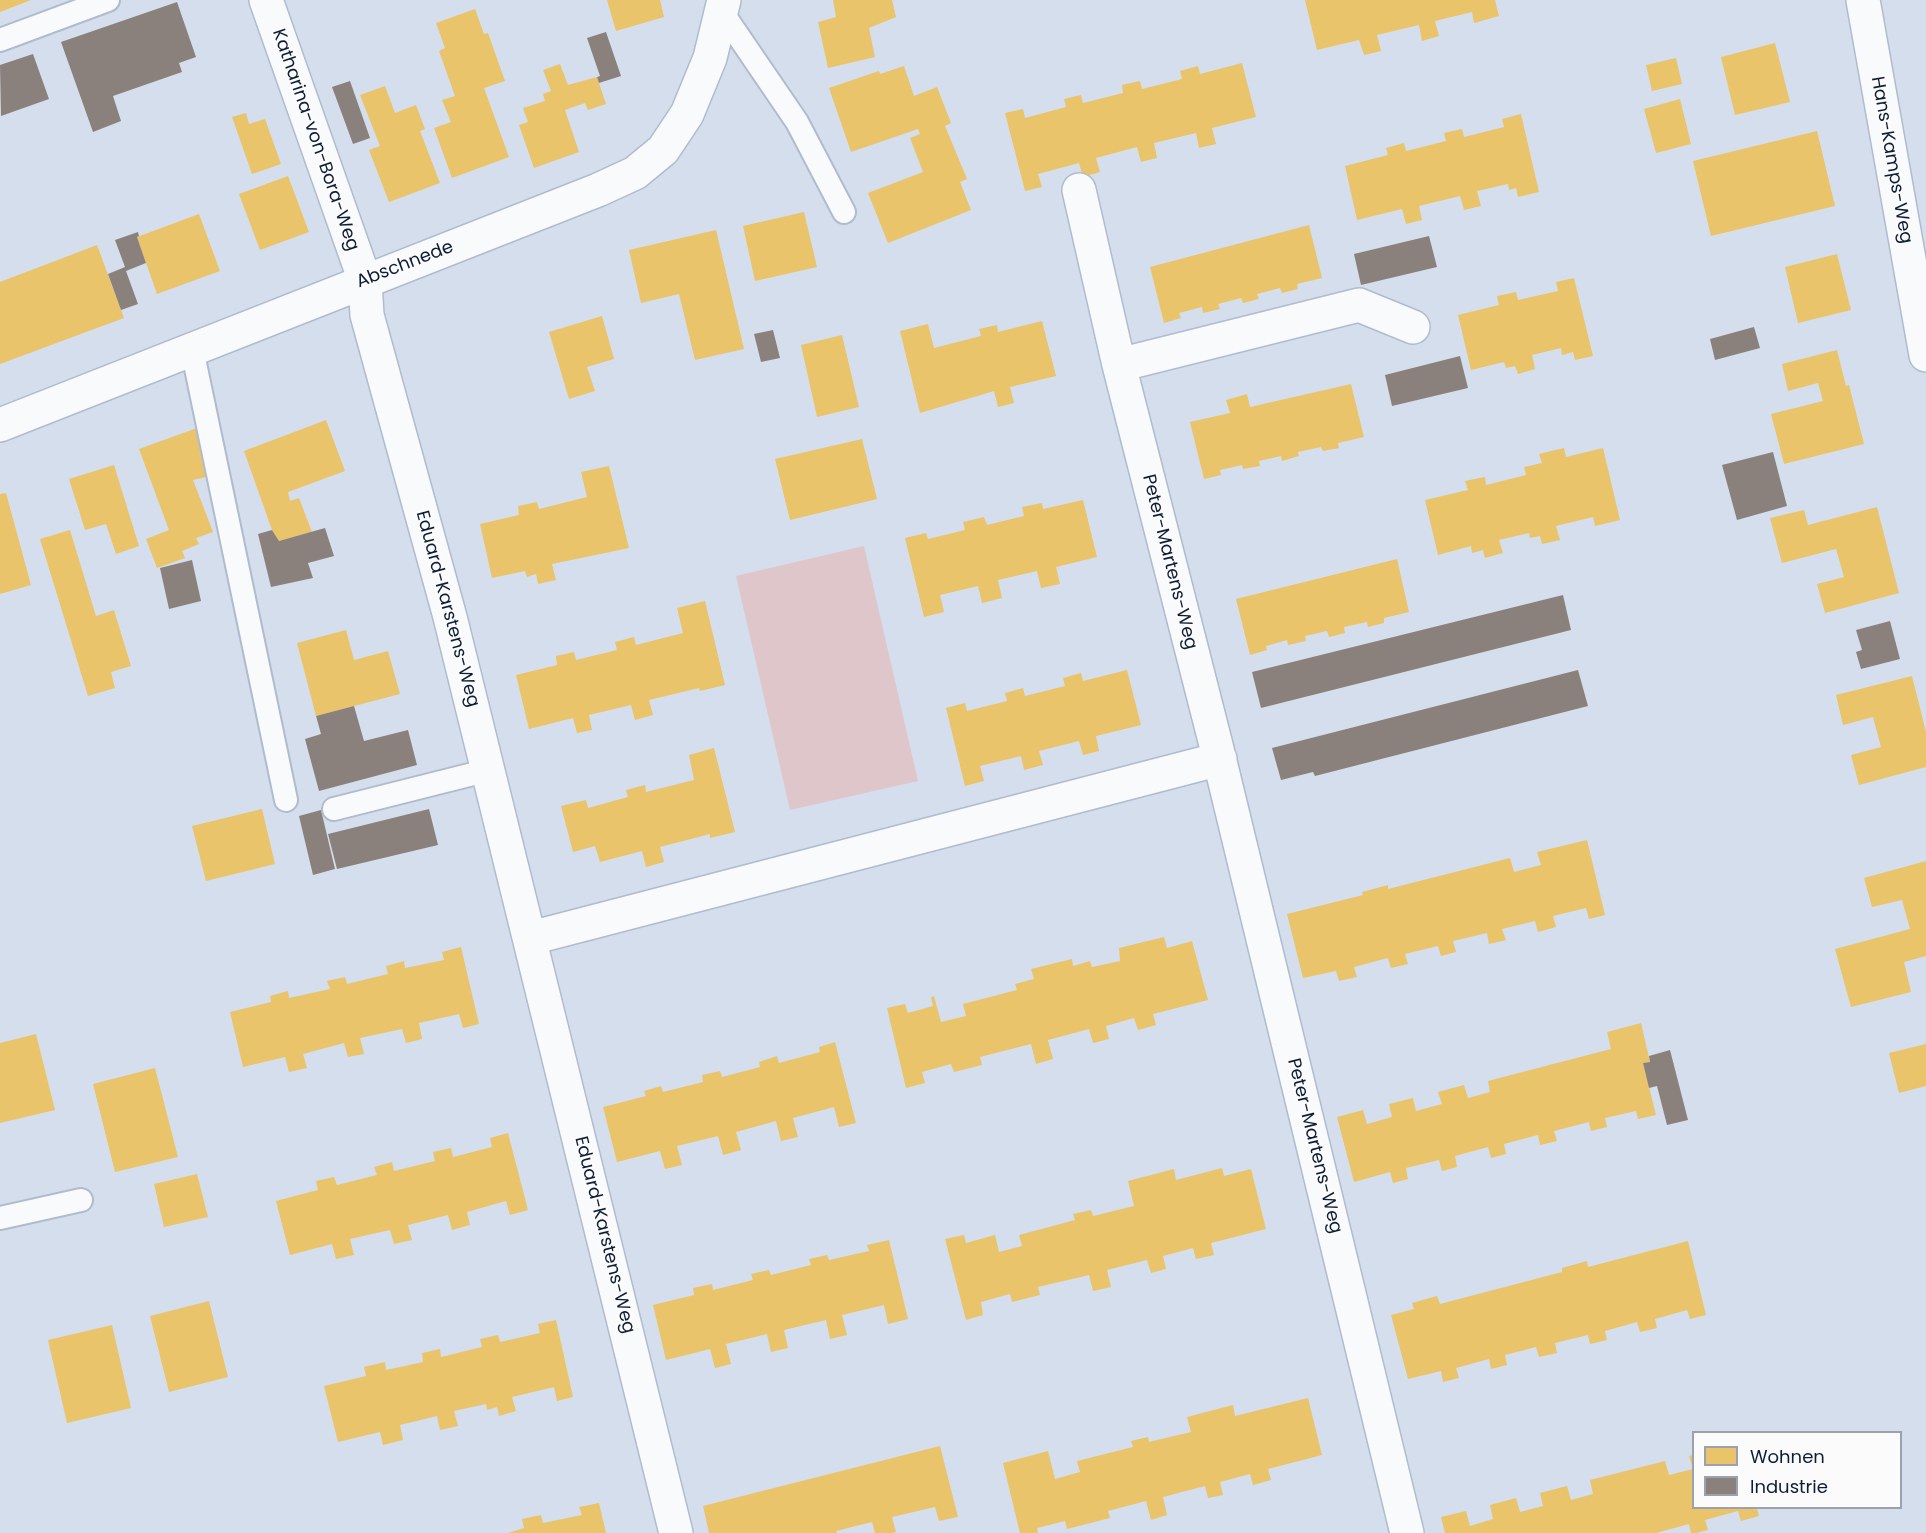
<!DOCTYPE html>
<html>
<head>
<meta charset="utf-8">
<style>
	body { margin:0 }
	#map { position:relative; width:1926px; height:1533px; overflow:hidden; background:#d5deed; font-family:Poppins,sans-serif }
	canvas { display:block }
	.legend { position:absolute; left:1692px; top:1431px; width:210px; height:78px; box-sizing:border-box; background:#fbfbfb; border:2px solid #9ca2ac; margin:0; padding:8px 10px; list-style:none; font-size:18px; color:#0e1d36 }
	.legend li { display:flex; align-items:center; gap:12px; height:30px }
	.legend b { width:30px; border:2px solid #9ca2ac }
</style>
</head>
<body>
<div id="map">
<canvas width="1926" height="1533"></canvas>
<ul class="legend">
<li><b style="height:16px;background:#e9c46a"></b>Wohnen</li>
<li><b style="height:16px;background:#8a817c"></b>Industrie</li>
</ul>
</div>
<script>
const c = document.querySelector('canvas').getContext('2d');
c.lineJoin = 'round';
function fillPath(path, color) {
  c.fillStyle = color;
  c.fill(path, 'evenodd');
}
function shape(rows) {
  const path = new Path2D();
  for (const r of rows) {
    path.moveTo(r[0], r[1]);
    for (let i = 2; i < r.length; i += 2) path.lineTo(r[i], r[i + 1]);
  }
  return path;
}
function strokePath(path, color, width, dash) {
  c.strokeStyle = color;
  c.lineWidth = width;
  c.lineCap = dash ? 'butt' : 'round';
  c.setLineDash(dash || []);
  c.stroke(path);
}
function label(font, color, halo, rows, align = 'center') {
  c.font = font + ' Poppins,sans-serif';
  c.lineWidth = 6;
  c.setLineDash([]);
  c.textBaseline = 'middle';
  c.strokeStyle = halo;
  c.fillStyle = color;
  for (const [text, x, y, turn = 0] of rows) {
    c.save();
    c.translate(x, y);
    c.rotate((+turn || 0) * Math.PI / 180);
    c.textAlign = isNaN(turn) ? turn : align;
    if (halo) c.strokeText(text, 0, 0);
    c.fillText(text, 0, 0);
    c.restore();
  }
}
const green = shape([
	[864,546,918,781,790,810,736,576]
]);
const homes = shape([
	[0,0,31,0,0,12],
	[607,0,660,0,664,17,616,31],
	[833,0,892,0,896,17,869,28,875,57,828,68,818,22,836,17],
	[1305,0,1495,0,1499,16,1474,23,1472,12,1435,21,1439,36,1422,41,1419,25,1377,35,1381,51,1364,55,1359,40,1317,50],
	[475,9,484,34,488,33,505,81,484,88,509,157,452,178,434,128,451,122,442,100,455,96,439,51,445,48,436,23],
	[1775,43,1790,102,1735,115,1721,57],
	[1676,58,1682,84,1652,91,1646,65],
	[1242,63,1256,117,1212,128,1216,144,1199,148,1196,133,1154,143,1157,158,1141,162,1137,147,1096,158,1100,172,1083,177,1079,163,1038,174,1042,187,1025,191,1005,113,1023,109,1025,118,1066,107,1064,99,1081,95,1083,103,1123,93,1122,85,1140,81,1142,89,1182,79,1180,71,1198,66,1200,74],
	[560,64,568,85,597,77,606,104,588,110,585,103,565,110,579,152,534,168,519,125,528,122,523,108,545,101,543,94,551,91,543,70],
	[904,66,914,96,937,87,951,123,945,126,967,179,960,182,971,210,888,243,868,193,923,172,910,138,920,134,918,129,851,152,829,88,879,71,880,74],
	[385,86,395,113,416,105,425,129,420,131,440,183,389,202,369,150,380,146,360,95],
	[1680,99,1691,144,1656,153,1644,109],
	[246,113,249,124,265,119,281,164,252,174,232,117],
	[1521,114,1539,192,1518,197,1516,188,1509,190,1508,184,1477,191,1481,206,1464,210,1460,196,1419,206,1422,220,1406,224,1402,209,1357,220,1345,166,1388,155,1386,148,1404,143,1406,151,1446,141,1444,133,1462,129,1464,137,1504,127,1502,119],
	[1817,131,1835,206,1711,236,1693,161],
	[288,176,309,232,260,250,239,194],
	[804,212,817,267,755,281,743,226],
	[199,214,220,271,157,294,137,237],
	[1309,225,1322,278,1297,284,1298,289,1282,293,1280,288,1257,294,1259,299,1243,303,1241,298,1218,304,1220,309,1203,313,1202,307,1179,313,1181,318,1164,323,1150,267],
	[716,230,744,349,695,360,679,294,641,303,629,250],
	[97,245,124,318,0,364,0,282],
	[1837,254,1851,310,1798,323,1785,267],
	[1574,278,1593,356,1575,360,1573,352,1562,355,1561,348,1532,355,1535,369,1518,374,1515,366,1506,368,1504,362,1471,370,1458,315,1499,305,1497,296,1516,292,1518,300,1558,291,1556,282],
	[602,316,614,359,587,367,595,391,569,399,549,332],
	[1042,321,1056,376,1010,387,1014,403,998,407,994,391,920,413,900,331,928,324,934,348,981,336,979,329,997,325,998,332],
	[842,335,859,407,817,417,801,345],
	[1837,350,1846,386,1849,385,1864,444,1784,464,1771,414,1823,401,1818,383,1788,391,1782,364],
	[1351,384,1364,437,1338,443,1339,448,1323,451,1321,447,1298,452,1299,456,1282,461,1281,456,1259,461,1260,466,1243,469,1242,465,1220,470,1221,475,1204,479,1190,422,1230,413,1226,400,1247,394,1250,407],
	[326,420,345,471,288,492,290,501,299,498,312,532,279,541,272,530,244,451],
	[197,428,215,475,193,480,213,532,196,538,199,544,182,551,185,558,157,568,146,539,169,530,139,449],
	[862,439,877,499,790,520,775,459],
	[1564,448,1566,457,1603,448,1620,520,1595,526,1593,517,1556,526,1560,540,1542,544,1540,536,1530,538,1529,533,1499,540,1503,553,1485,558,1483,550,1472,553,1471,546,1438,555,1425,500,1468,490,1465,481,1485,477,1486,485,1526,475,1524,467,1542,463,1539,454],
	[114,465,139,546,116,554,106,524,85,530,69,479],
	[609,466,629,548,552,564,556,580,538,584,536,574,527,577,525,571,492,578,480,524,519,515,518,506,537,502,539,509,587,497,581,472],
	[6,493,31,585,0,594,0,494],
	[1083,500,1097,557,1056,567,1060,584,1041,588,1037,571,998,580,1002,598,982,603,978,586,940,595,944,612,924,617,905,538,926,533,928,539,965,530,963,522,984,517,987,525,1024,516,1022,507,1042,503,1043,509],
	[1877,507,1899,593,1825,613,1817,584,1844,577,1836,549,1782,563,1770,518,1804,510,1808,525],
	[70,530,96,616,114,610,131,666,111,672,115,688,88,696,40,539],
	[1397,559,1409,612,1384,618,1384,623,1368,627,1367,622,1344,627,1345,633,1329,637,1327,631,1305,636,1306,641,1288,645,1287,640,1266,646,1267,650,1250,655,1236,599],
	[705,601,725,685,700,691,699,688,649,700,653,715,635,720,631,705,589,715,592,730,577,733,573,718,529,729,516,675,557,665,556,656,574,652,576,660,617,650,615,642,634,637,636,645,683,633,677,608],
	[346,630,354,660,388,651,400,694,316,716,297,643],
	[1127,670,1141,725,1096,736,1099,751,1083,755,1079,741,1039,751,1043,765,1024,770,1021,756,980,766,984,781,965,786,946,708,965,703,967,711,1007,701,1005,693,1023,688,1025,696,1065,686,1063,678,1081,673,1083,681],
	[1912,676,1926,732,1926,767,1859,785,1851,755,1881,747,1873,717,1843,725,1836,695],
	[714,748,735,832,710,838,710,834,660,847,664,862,646,867,642,851,600,862,595,846,573,852,561,806,586,800,588,808,628,797,626,790,645,785,646,792,694,780,689,755],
	[262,809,275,864,206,881,192,826],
	[1587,840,1605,915,1589,919,1586,908,1553,916,1556,927,1538,932,1535,921,1502,929,1506,940,1489,944,1487,933,1453,941,1456,952,1441,956,1438,946,1405,954,1408,964,1391,968,1388,958,1354,967,1357,977,1339,981,1336,971,1303,978,1287,914,1363,895,1362,892,1388,885,1388,889,1510,858,1514,872,1541,865,1537,852],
	[1926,861,1926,956,1904,962,1911,992,1851,1007,1835,949,1910,929,1902,900,1872,907,1864,878],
	[1164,937,1167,948,1192,941,1208,1000,1153,1014,1156,1025,1138,1030,1134,1018,1106,1026,1109,1039,1093,1043,1089,1029,1048,1040,1053,1059,1036,1064,1031,1044,980,1057,982,1065,954,1072,951,1064,922,1072,925,1083,906,1088,887,1008,905,1004,908,1013,933,1006,931,997,934,996,941,1022,966,1016,963,1004,1017,990,1015,984,1034,979,1031,969,1072,959,1073,966,1090,961,1092,967,1120,961,1119,948],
	[461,947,479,1024,463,1028,459,1014,419,1023,422,1039,406,1043,402,1029,360,1038,364,1054,348,1057,344,1043,303,1054,307,1068,289,1072,285,1057,243,1067,230,1012,271,1002,270,996,288,991,289,998,330,989,327,981,345,977,347,984,388,974,386,966,404,961,405,968,444,960,442,952],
	[1641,1023,1650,1062,1643,1063,1656,1115,1638,1119,1636,1111,1605,1118,1607,1127,1591,1131,1589,1122,1554,1131,1557,1141,1540,1145,1538,1135,1504,1144,1506,1154,1491,1158,1488,1147,1455,1156,1457,1167,1442,1171,1439,1160,1406,1168,1408,1179,1393,1183,1390,1172,1354,1182,1337,1117,1363,1110,1367,1124,1392,1117,1389,1104,1413,1098,1416,1111,1442,1104,1438,1092,1464,1085,1468,1098,1490,1092,1488,1081,1611,1049,1607,1032],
	[36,1034,55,1110,0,1123,0,1043],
	[835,1042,856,1123,839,1127,834,1107,793,1118,798,1137,781,1141,776,1121,736,1132,741,1150,723,1155,718,1136,677,1146,682,1165,665,1169,660,1151,617,1162,603,1107,646,1096,644,1091,661,1086,663,1092,703,1082,702,1075,720,1071,722,1077,760,1067,759,1062,777,1056,779,1063,820,1052,819,1047],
	[1926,1044,1926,1086,1899,1093,1889,1053],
	[155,1068,178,1157,115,1172,93,1084],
	[508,1133,528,1210,510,1215,506,1201,467,1212,470,1225,452,1230,448,1215,408,1225,412,1240,394,1244,390,1230,350,1239,354,1255,336,1259,332,1244,290,1255,276,1201,318,1190,316,1181,334,1177,337,1185,377,1175,374,1167,392,1162,394,1171,435,1161,433,1152,451,1148,453,1157,492,1147,490,1138],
	[1222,1168,1224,1176,1251,1169,1266,1229,1211,1243,1214,1255,1196,1259,1193,1248,1163,1256,1166,1269,1151,1273,1147,1260,1107,1270,1111,1287,1093,1291,1089,1275,1038,1287,1040,1295,1012,1302,1010,1294,981,1302,983,1315,966,1320,945,1239,964,1235,966,1243,995,1235,999,1252,1022,1246,1019,1235,1075,1220,1073,1214,1091,1210,1093,1216,1134,1206,1128,1181,1174,1169,1176,1180],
	[197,1174,208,1217,164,1227,154,1184],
	[889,1240,908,1319,888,1324,884,1305,842,1315,847,1335,830,1339,826,1320,784,1330,788,1348,771,1352,767,1334,726,1344,731,1364,715,1368,710,1349,666,1360,653,1305,694,1295,693,1288,712,1284,713,1290,753,1280,751,1274,769,1270,771,1275,811,1265,809,1259,827,1255,829,1260,869,1251,867,1245],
	[1688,1241,1706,1315,1690,1319,1687,1310,1655,1319,1657,1328,1640,1332,1637,1322,1605,1331,1607,1340,1590,1344,1588,1335,1555,1343,1557,1353,1539,1357,1536,1347,1505,1355,1507,1365,1491,1369,1489,1359,1456,1368,1459,1378,1443,1382,1441,1371,1408,1379,1391,1315,1414,1309,1412,1303,1437,1296,1440,1304,1562,1272,1562,1268,1587,1261,1588,1267],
	[209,1301,228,1377,169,1392,150,1316],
	[556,1320,573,1397,557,1401,554,1387,512,1397,516,1411,499,1416,497,1407,487,1410,486,1404,454,1411,458,1426,440,1430,437,1416,400,1425,403,1440,383,1445,380,1432,338,1442,324,1386,366,1376,364,1367,385,1362,386,1370,423,1362,422,1353,440,1349,441,1357,482,1347,480,1339,498,1335,500,1342,540,1333,538,1324],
	[112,1325,131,1408,67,1423,48,1340],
	[1308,1398,1322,1455,1268,1469,1271,1480,1253,1485,1250,1474,1220,1482,1223,1495,1208,1498,1205,1486,1163,1497,1167,1515,1151,1520,1146,1501,1108,1511,1110,1518,1067,1529,1065,1521,1037,1528,1038,1533,1020,1533,1003,1463,1048,1451,1055,1479,1080,1472,1077,1461,1133,1447,1131,1441,1148,1437,1149,1442,1191,1432,1187,1417,1233,1405,1235,1416],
	[940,1446,958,1517,939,1521,935,1507,892,1517,896,1532,892,1533,875,1533,872,1522,836,1531,837,1533,709,1533,703,1506],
	[1694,1455,1694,1508,1757,1508,1759,1516,1741,1521,1738,1511,1705,1520,1708,1530,1696,1533,1691,1533,1689,1524,1656,1533,1445,1533,1441,1517,1466,1511,1470,1526,1493,1519,1490,1505,1516,1498,1520,1512,1543,1506,1540,1493,1567,1486,1571,1500,1593,1494,1590,1480,1665,1461,1669,1475,1693,1469,1689,1456],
	[599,1503,606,1533,508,1533,524,1528,522,1519,541,1515,543,1523,582,1515,579,1507]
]);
const industry = shape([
	[177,2,196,57,179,63,182,72,113,96,121,121,93,132,61,42],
	[606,32,621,76,599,83,597,77,600,76,587,38],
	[33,54,49,99,1,116,0,65],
	[350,81,370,138,353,144,332,87],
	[138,232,139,236,137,237,146,263,126,271,138,304,121,310,108,274,125,267,115,240],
	[1429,236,1437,267,1361,285,1354,254],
	[1754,327,1760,348,1715,360,1710,339],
	[773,330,780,358,761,362,754,334],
	[1460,356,1468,388,1392,406,1385,375],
	[1773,452,1787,506,1737,520,1722,465],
	[325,528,334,556,308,563,313,578,271,587,258,534,272,530,279,541],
	[192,560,201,601,169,609,160,568],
	[1563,595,1571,630,1261,708,1252,672],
	[1890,621,1900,659,1861,669,1856,652,1862,650,1856,630],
	[1578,670,1588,706,1315,776,1313,772,1281,780,1272,748],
	[354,706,364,741,408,730,417,765,319,791,305,739,321,734,316,716],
	[429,809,438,845,337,869,328,834],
	[321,810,335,869,313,875,299,816],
	[1670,1050,1688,1120,1667,1125,1657,1086,1649,1088,1643,1063,1650,1062,1649,1056]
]);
const lane = shape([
	[722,12,797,122,844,212],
	[0,40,108,0],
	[192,349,286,800],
	[334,809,489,770],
	[0,1218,81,1200]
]);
const street = shape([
	[266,0,365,281,367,315,450,617,676,1533],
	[1863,0,1926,355],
	[1079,190,1119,365,1216,745,1407,1533],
	[1119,365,1359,305,1413,327],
	[0,425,598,190,635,173,663,150,687,114,710,58,724,0],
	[531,938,1220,759]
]);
const streetNames = [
	["Katharina-von-Bora-Weg",315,140,71],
	["Hans-Kamps-Weg",1891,160,80],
	["Abschnede",405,265,-21],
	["Peter-Martens-Weg",1169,562,76],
	["Eduard-Karstens-Weg",447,609,75],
	["Peter-Martens-Weg",1314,1146,76],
	["Eduard-Karstens-Weg",604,1235,76]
];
fillPath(green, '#dec6cb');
fillPath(homes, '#e9c46a');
fillPath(industry, '#8a817c');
strokePath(lane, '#b0bbce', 26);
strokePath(street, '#b0bbce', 36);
strokePath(lane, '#f9fafc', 22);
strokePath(street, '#f9fafc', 33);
label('18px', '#0e1d36', '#fbfbfb', streetNames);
</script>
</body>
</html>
